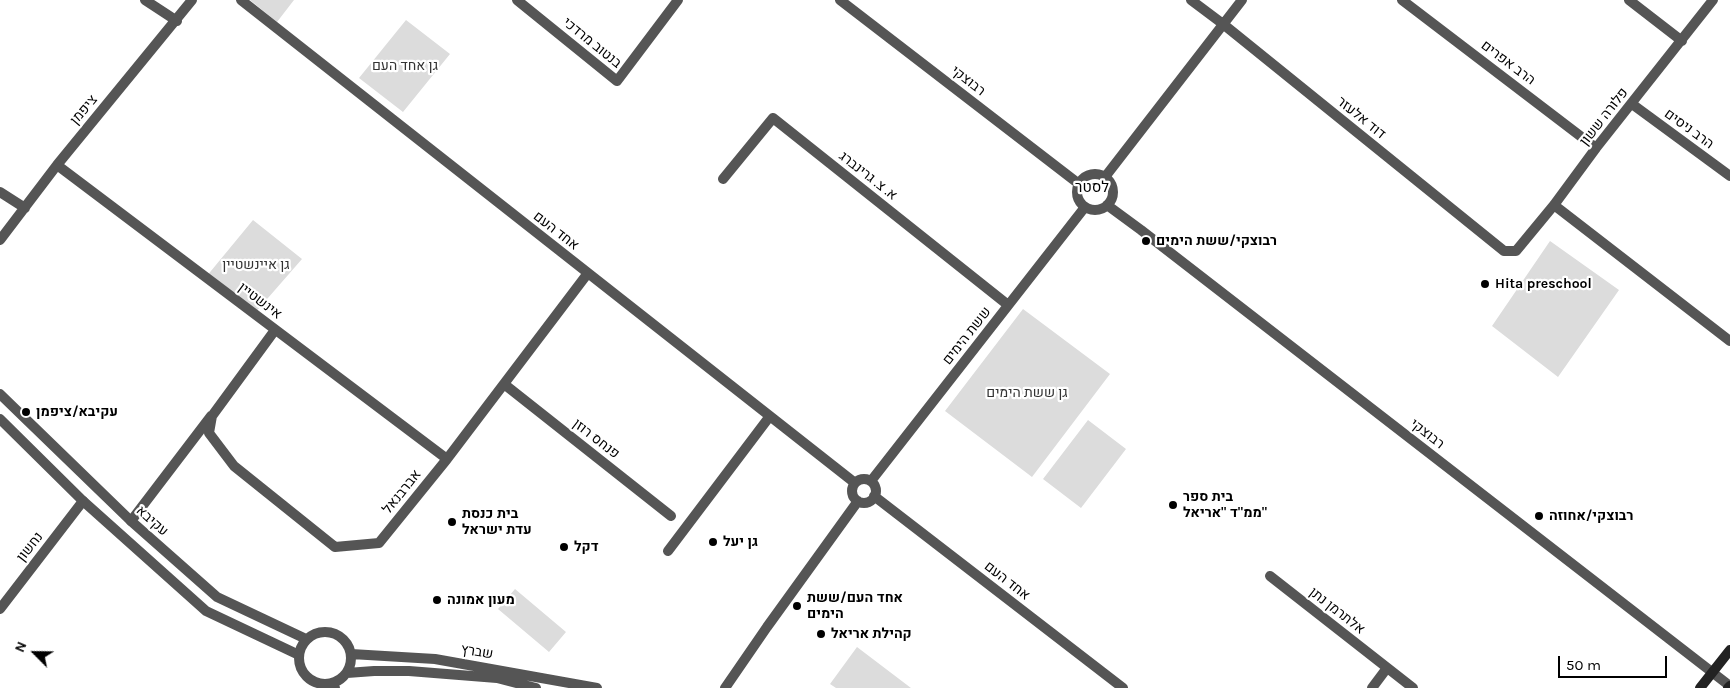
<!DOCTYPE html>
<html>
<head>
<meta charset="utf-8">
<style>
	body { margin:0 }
	#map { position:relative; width:1730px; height:688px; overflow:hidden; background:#fff; font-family:Karla,sans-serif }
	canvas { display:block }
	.north { position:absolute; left:10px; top:628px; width:50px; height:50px; -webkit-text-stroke:4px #fff; paint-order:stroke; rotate:293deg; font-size:14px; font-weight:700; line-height:20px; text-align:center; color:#000 }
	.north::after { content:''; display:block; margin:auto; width:18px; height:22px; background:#000; clip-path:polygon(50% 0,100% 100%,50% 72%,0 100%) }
	.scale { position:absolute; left:1558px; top:656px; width:109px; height:22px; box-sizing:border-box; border:2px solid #000; border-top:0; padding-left:6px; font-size:15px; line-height:18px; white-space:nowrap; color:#000; -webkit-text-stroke:4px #fff; paint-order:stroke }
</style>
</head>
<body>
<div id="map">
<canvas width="1730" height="688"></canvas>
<div class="north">N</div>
<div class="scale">50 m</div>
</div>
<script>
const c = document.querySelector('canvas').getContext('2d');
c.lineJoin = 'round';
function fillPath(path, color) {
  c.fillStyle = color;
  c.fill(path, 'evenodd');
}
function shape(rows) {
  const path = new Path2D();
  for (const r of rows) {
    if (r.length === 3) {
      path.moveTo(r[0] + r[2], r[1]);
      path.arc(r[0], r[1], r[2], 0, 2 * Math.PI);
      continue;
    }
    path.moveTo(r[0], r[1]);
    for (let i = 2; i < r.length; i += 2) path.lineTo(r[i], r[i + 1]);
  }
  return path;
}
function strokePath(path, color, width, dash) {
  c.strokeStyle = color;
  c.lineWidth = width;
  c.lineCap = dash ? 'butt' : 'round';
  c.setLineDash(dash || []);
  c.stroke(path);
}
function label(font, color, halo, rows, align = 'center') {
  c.font = font + ' Karla,Heebo,sans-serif';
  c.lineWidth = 4.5;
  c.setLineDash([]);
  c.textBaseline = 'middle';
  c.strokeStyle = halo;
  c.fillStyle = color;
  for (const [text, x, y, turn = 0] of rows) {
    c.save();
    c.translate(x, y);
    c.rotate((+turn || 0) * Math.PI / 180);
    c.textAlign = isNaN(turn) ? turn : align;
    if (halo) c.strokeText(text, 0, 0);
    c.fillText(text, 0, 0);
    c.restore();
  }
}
const green = shape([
	[250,0,294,0,277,22],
	[406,20,450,54,403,112,359,78],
	[253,220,302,259,254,314,206,277],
	[1550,241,1619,290,1558,377,1492,326],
	[1023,309,1110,374,1032,477,945,411],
	[1088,420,1126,449,1081,508,1043,479],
	[515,589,566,632,549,652,498,609],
	[857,647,911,688,836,688,830,684]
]);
const minor = shape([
	[145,0,177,21],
	[241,0,855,483],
	[517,0,617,81,678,0],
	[840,0,1079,184],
	[1191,0,1223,24,1504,251,1516,251,1554,205,1596,148,1713,0],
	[1402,0,1596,148],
	[1629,0,1682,41],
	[1632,104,1730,176],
	[57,165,447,459],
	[1105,177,1242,0],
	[723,179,773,118,1008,305],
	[0,192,25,208],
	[1554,205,1730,341],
	[0,240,57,165,192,0],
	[275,330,212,416,209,433,234,466,335,547,379,543,447,459,588,273],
	[504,384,671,516],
	[864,491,12],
	[871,481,1085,207],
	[874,496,1123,688],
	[131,521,211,416],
	[668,551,770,416],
	[1270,576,1413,688],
	[0,609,83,501],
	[331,684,335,688],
	[725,688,767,627,858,501],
	[1372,688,1387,668]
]);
const tertiary = shape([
	[1095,192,18],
	[1107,205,1141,230,1730,686],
	[0,394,131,521,217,597,306,639],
	[0,419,83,501,206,611,299,655],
	[325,658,26],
	[351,654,435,659,597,688],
	[347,673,374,671,409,671,497,678,536,688]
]);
const secondary = shape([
	[1700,688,1730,650],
	[1728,688,1730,686]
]);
const markers = [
	[1146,241,5,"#000"],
	[1485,284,5,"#000"],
	[26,412,5,"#000"],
	[1173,505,5,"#000"],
	[1539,516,5,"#000"],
	[452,522,5,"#000"],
	[713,542,5,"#000"],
	[564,547,5,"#000"],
	[437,600,5,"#000"],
	[797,606,5,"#000"],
	[821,634,5,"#000"]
];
const streetNames = [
	["בנטוב מרדכי",592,43,39],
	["הרב אפרים",1508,63,37],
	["רבוצקי",968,81,38],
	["ציפמן",84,110,-50],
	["פלורה ששון",1604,117,-52],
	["דוד אלעזר",1361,118,39],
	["הרב ניסים",1689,129,36],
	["א. צ. גרינברג",868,176,38],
	["אחד העם",556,231,38],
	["אינשטיין",260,301,37],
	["ששת הימים",967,336,-52],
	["רבוצקי",1427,434,38],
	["פנחס רוזן",596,439,38],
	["אברבנאל",402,492,-51],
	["עקיבא",152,521,42],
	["נחשון",30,547,-52],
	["אחד העם",1007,581,38],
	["אלתרמן נתן",1337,611,38],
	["שברץ",477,652,9]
];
const parkNames = [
	["גן אחד העם",405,66],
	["גן איינשטיין",256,265],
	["גן ששת הימים",1027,393]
];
const poiNames = [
	["רבוצקי/ששת הימים",1156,241],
	["Hita preschool",1495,284],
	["עקיבא/ציפמן",36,412],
	["בית ספר",1183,497],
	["ממ\"ד \"אריאל\"",1183,513],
	["בית כנסת",462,514],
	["עדת ישראל",462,530],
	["רבוצקי/אחוזה",1549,516],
	["גן יעל",723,542],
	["דקל",574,547],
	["אחד העם/ששת",807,598],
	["הימים",807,614],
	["מעון אמונה",447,600],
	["קהילת אריאל",831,634]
];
const neighbourhoodNames = [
	["לסטר",1092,188]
];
fillPath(green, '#dcdcdc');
strokePath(minor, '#555', 10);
strokePath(tertiary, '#555', 10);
strokePath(secondary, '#222', 10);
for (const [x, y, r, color] of markers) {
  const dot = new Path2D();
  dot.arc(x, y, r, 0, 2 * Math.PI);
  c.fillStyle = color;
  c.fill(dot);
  strokePath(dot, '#fff', 2);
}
label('14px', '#000', '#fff', streetNames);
label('14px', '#333', '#fff', parkNames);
label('bold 14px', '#000', '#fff', poiNames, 'left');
label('15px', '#000', '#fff', neighbourhoodNames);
</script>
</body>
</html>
